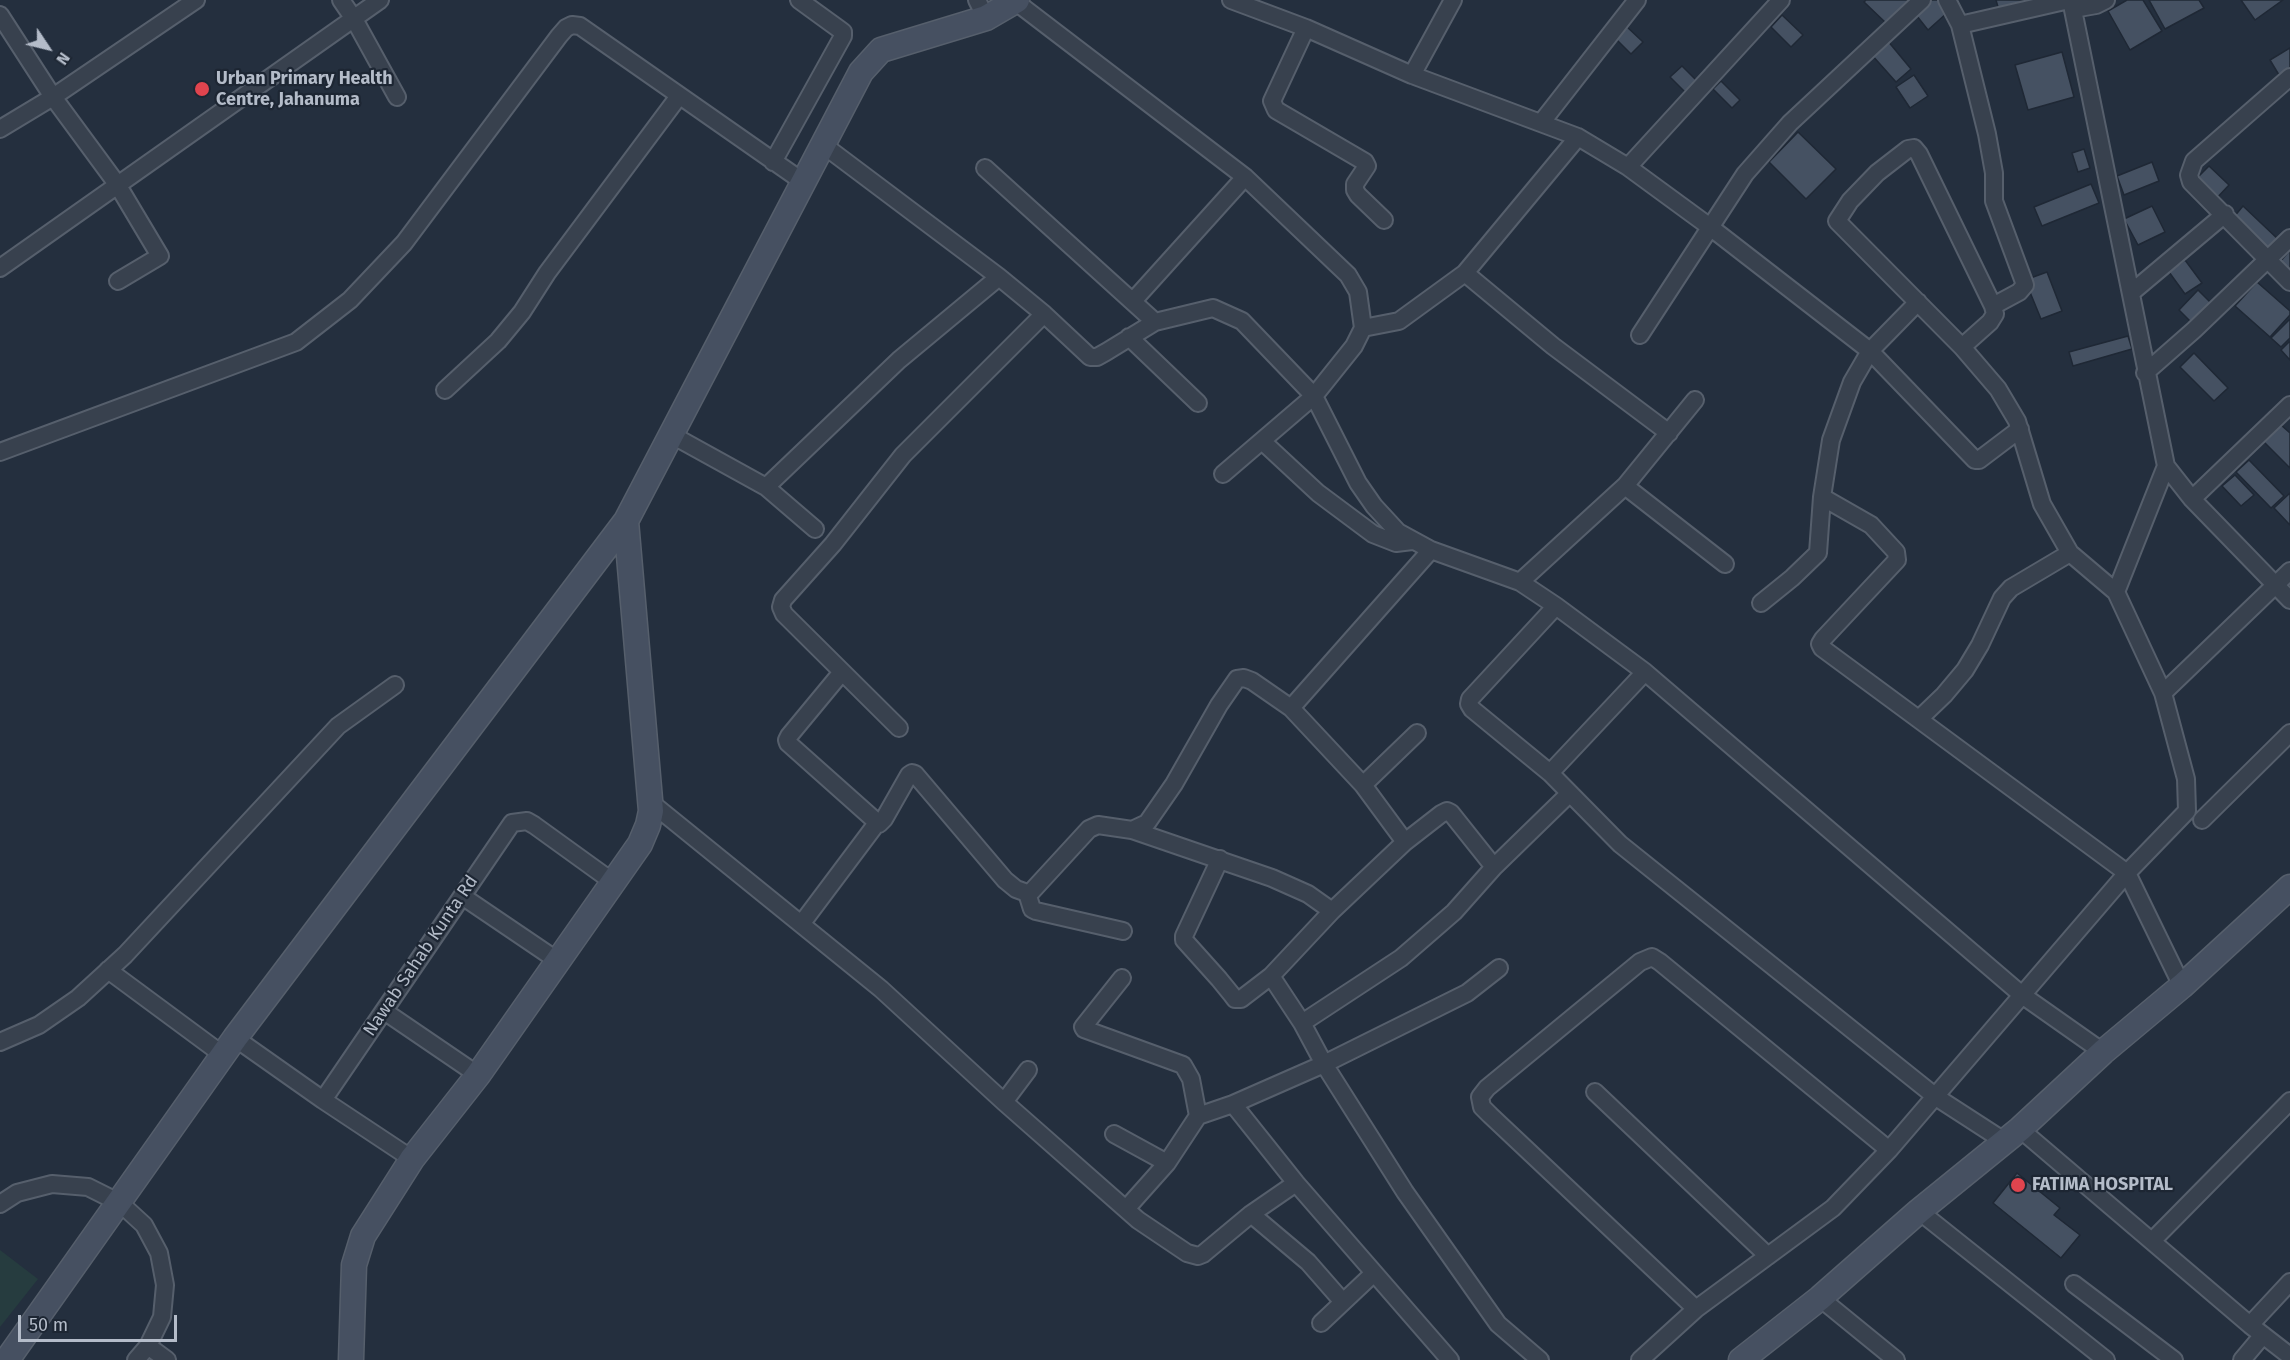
<!DOCTYPE html>
<html>
<head>
<meta charset="utf-8">
<style>
	body { margin:0 }
	#map { position:relative; width:2290px; height:1360px; overflow:hidden; background:#242f3e; font-family:"Fira Sans",sans-serif }
	canvas { display:block }
	.north { position:absolute; left:18px; top:18px; width:60px; height:60px; -webkit-text-stroke:4px #1d2633; paint-order:stroke; rotate:125deg; font-size:16px; font-weight:700; line-height:24px; text-align:center; color:#b4bcc9 }
	.north::after { content:''; display:block; margin:auto; width:21px; height:27px; background:#b4bcc9; clip-path:polygon(50% 0,100% 100%,50% 72%,0 100%) }
	.scale { position:absolute; left:18px; top:1315px; width:159px; height:27px; box-sizing:border-box; border:3px solid #b4bcc9; border-top:0; padding-left:8px; font-size:18px; line-height:21px; white-space:nowrap; color:#b4bcc9; -webkit-text-stroke:4px #1d2633; paint-order:stroke }
</style>
</head>
<body>
<div id="map">
<canvas width="2290" height="1360"></canvas>
<div class="north">N</div>
<div class="scale">50 m</div>
</div>
<script>
const c = document.querySelector('canvas').getContext('2d');
c.lineJoin = 'round';
function fillPath(path, color) {
  c.fillStyle = color;
  c.fill(path, 'evenodd');
}
function shape(rows) {
  const path = new Path2D();
  for (const r of rows) {
    path.moveTo(r[0], r[1]);
    for (let i = 2; i < r.length; i += 2) path.lineTo(r[i], r[i + 1]);
  }
  return path;
}
function strokePath(path, color, width, dash) {
  c.strokeStyle = color;
  c.lineWidth = width;
  c.lineCap = dash ? 'butt' : 'round';
  c.setLineDash(dash || []);
  c.stroke(path);
}
function label(font, color, halo, rows, align = 'center') {
  c.font = font + ' "Fira Sans",sans-serif';
  c.lineWidth = 4.5;
  c.setLineDash([]);
  c.textBaseline = 'middle';
  c.strokeStyle = halo;
  c.fillStyle = color;
  for (const [text, x, y, turn = 0] of rows) {
    c.save();
    c.translate(x, y);
    c.rotate((+turn || 0) * Math.PI / 180);
    c.textAlign = isNaN(turn) ? turn : align;
    if (halo) c.strokeText(text, 0, 0);
    c.fillText(text, 0, 0);
    c.restore();
  }
}
const green = shape([
	[0,1250,38,1279,0,1327]
]);
const building = shape([
	[1866,0,1909,0,1886,23,1864,2,1866,0],
	[1926,0,1938,0,1948,12,1928,30,1913,11,1926,0],
	[1996,0,2050,0,2000,14,1996,0],
	[2127,0,2143,0,2162,31,2130,50,2108,11,2127,0],
	[2149,0,2199,0,2204,8,2165,29,2149,0],
	[2241,0,2283,0,2255,20,2241,0],
	[1782,15,1803,35,1791,47,1771,27,1782,15],
	[1626,26,1643,42,1631,54,1615,38,1626,26],
	[1887,40,1911,69,1896,82,1871,54,1887,40],
	[2290,48,2290,68,2279,75,2270,60,2290,48],
	[2062,52,2074,97,2028,110,2015,65,2062,52],
	[1682,66,1700,84,1689,96,1670,77,1682,66],
	[1914,75,1928,96,1910,108,1896,87,1914,75],
	[1721,81,1740,100,1732,108,1713,89,1721,81],
	[1798,132,1836,169,1806,199,1769,162,1798,132],
	[2084,149,2090,168,2078,172,2072,153,2084,149],
	[2152,162,2159,181,2124,195,2117,176,2152,162],
	[2209,166,2229,185,2214,201,2194,181,2209,166],
	[2091,184,2099,203,2042,226,2034,207,2091,184],
	[2152,206,2165,232,2138,245,2124,219,2152,206],
	[2243,206,2281,242,2270,253,2233,218,2243,206],
	[2290,250,2290,272,2279,263,2290,250],
	[2185,260,2202,283,2185,294,2169,272,2185,260],
	[2047,272,2062,311,2041,319,2025,280,2047,272],
	[2257,282,2290,311,2290,315,2270,337,2235,306,2257,282],
	[2198,290,2214,306,2195,326,2179,310,2198,290],
	[2290,319,2290,338,2281,347,2271,338,2290,319],
	[2128,336,2132,349,2073,366,2069,352,2128,336],
	[2290,341,2290,360,2281,350,2290,341],
	[2194,353,2228,388,2214,401,2180,367,2194,353],
	[2281,425,2290,433,2290,468,2264,442,2281,425],
	[2249,460,2284,496,2271,508,2236,472,2249,460],
	[2235,475,2254,495,2241,506,2222,486,2235,475],
	[2290,493,2290,525,2274,508,2290,493],
	[2017,1173,2060,1208,2054,1215,2080,1235,2061,1258,1993,1203,2017,1173]
]);
const street = shape([
	[341,0,354,19,397,97],
	[977,0,986,18],
	[1231,0,1306,28,1412,75,1578,137,1628,167,1710,227,1870,351,1975,460,1979,460,2020,429],
	[1947,0,1960,25,1987,134,1994,173,1994,201,2024,282,2025,285,2019,292,1993,306],
	[2071,0,2166,466,2192,499,2290,600],
	[2071,0,2079,8,2096,5,2106,0],
	[1016,2,1245,177,1348,275,1358,292,1363,328,1354,346,1314,396,1223,474],
	[0,15,53,97,117,184,160,256,118,281],
	[1960,25,2069,0],
	[1306,28,1272,101,1276,110,1365,162,1367,166,1355,184,1355,190,1358,195,1384,220],
	[1412,75,1453,0],
	[2290,77,2194,161,2189,175,2191,182,2290,282],
	[1541,123,1637,0],
	[0,129,53,97,196,0],
	[822,144,999,277,1044,314,1090,357,1097,357,1106,352,1155,322,1213,308,1242,321,1314,396,1358,483,1374,506,1398,532,1431,550,1520,582,1556,606,1645,672,2022,995,2103,1052],
	[773,162,843,36,843,32,839,29,799,0],
	[1628,167,1781,0],
	[985,168,1155,322],
	[0,268,380,0],
	[1465,273,1553,346,1669,433],
	[2131,293,2225,214],
	[1133,301,1245,177],
	[1363,328,1399,321,1465,273,1578,137],
	[1640,335,1745,174,1790,123,1922,0],
	[1129,337,1198,403],
	[1962,347,1990,322,1995,314,1993,306,1919,154,1914,148,1908,149,1877,173,1850,201,1837,221,1962,347,1998,389,2017,421,2042,504,2070,553,2116,592],
	[2145,373,2194,330,2290,238],
	[445,390,498,341,522,312,547,273,679,96],
	[670,434,766,487,899,360,999,277],
	[1262,441,1318,493,1373,534,1396,543,1412,541],
	[0,452,296,342,350,300,404,243,559,36,566,28,572,25,580,26,802,181],
	[1625,486,1695,400],
	[766,487,815,529],
	[1822,497,1871,525,1896,552,1897,560,1823,639,1820,644,1822,648,2127,873,2182,986],
	[2192,499,2290,405],
	[1520,582,1625,486,1725,564],
	[1761,603,1792,578,1818,553,1822,497,1831,440,1852,382,1870,351,1918,302],
	[1556,606,1470,699,1469,704,1472,709,1550,773,1620,844,1936,1097,2004,1141],
	[842,672,789,736,787,740,788,743,879,824,884,819,909,775,912,773,915,774,1005,880,1016,889,1027,893,1032,891,1089,829,1098,825,1132,830,1147,823,1174,784,1219,705,1237,679,1244,678,1252,681,1291,708,1363,785,1417,733],
	[2163,693,2290,571],
	[1291,708,1431,550],
	[1919,719,1944,695,1965,670,1980,645,2002,598,2011,588,2070,553],
	[899,728,784,614,781,607,783,600,833,544,903,455,1044,314],
	[1550,773,1645,672],
	[1363,785,1405,842],
	[649,801,881,989,1004,1102,1138,1220,1187,1253,1198,1256,1203,1254,1251,1214,1296,1183],
	[2202,820,2290,733],
	[1132,830,1272,878,1308,894,1332,911],
	[1220,859,1184,936,1184,940,1219,979,1232,995,1235,999,1241,999,1271,976,1332,911,1405,842,1441,814,1447,811,1451,813,1494,867],
	[1027,893,1032,909,1036,911,1123,931],
	[462,896,558,961],
	[802,923,877,823],
	[108,970,223,1055],
	[1271,976,1302,1023,1324,1064,1405,1192,1498,1324,1540,1360],
	[1122,978,1083,1027,1084,1029,1183,1065,1191,1079,1198,1116],
	[384,1011,478,1075],
	[1302,1023,1401,958,1454,912,1494,867,1569,794],
	[235,1038,323,1100,412,1159],
	[0,1042,39,1025,78,998,125,955,338,726,395,685],
	[1595,1092,1768,1256],
	[323,1100,512,823,527,821,534,825,613,882],
	[1004,1102,1028,1070],
	[1233,1104,1296,1183,1450,1360],
	[2020,1129,2250,1325,2290,1356],
	[1114,1134,1167,1163],
	[0,1204,17,1193,52,1184,88,1187,120,1203,144,1225,159,1253,165,1285,162,1317,148,1346,136,1360],
	[1126,1209,1167,1163,1198,1116,1233,1104,1324,1064,1467,993,1499,968],
	[1919,1211,2106,1360],
	[1251,1214,1308,1262,1343,1302],
	[2152,1241,2290,1101],
	[2074,1284,2174,1360],
	[1820,1298,1896,1360],
	[1696,1309,1490,1115,1482,1107,1480,1097,1487,1088,1640,962,1652,957,1660,962,1889,1150],
	[1321,1323,1374,1273],
	[2250,1325,2290,1282],
	[148,1346,167,1360],
	[1640,1360,1696,1309,1833,1208,1889,1150,2127,873,2187,811,2186,779,2163,693,2116,592,2166,466],
	[2242,1360,2263,1335]
]);
const secondary = shape([
	[7,1360,235,1038,626,521,861,72,881,50,986,18,1017,0],
	[351,1360,354,1265,363,1236,412,1159,478,1075,640,844,648,825,651,811,626,521],
	[1741,1360,1820,1298,1919,1211,2020,1129,2103,1052,2182,986,2290,887]
]);
const markers = [
	[202,89,8,"#e0444e"],
	[2018,1185,8,"#e0444e"]
];
const poiNames = [
	["Urban Primary Health",216,79],
	["Centre, Jahanuma",216,100],
	["FATIMA HOSPITAL",2032,1185]
];
const streetNames = [
	["Nawab Sahab Kunta Rd",421,956,-56]
];
fillPath(green, '#263c3f');
fillPath(building, '#455162');
strokePath(building, '#1f2835', 1.5);
strokePath(street, '#565f6c', 20);
strokePath(secondary, '#565f6c', 27);
strokePath(street, '#38414e', 16);
strokePath(secondary, '#465061', 24);
for (const [x, y, r, color] of markers) {
  const dot = new Path2D();
  dot.arc(x, y, r, 0, 2 * Math.PI);
  c.fillStyle = color;
  c.fill(dot);
  strokePath(dot, '#1d2633', 2);
}
label('bold 18px', '#b4bcc9', '#1d2633', poiNames, 'left');
label('18px', '#b4bcc9', '#1d2633', streetNames);
</script>
</body>
</html>
